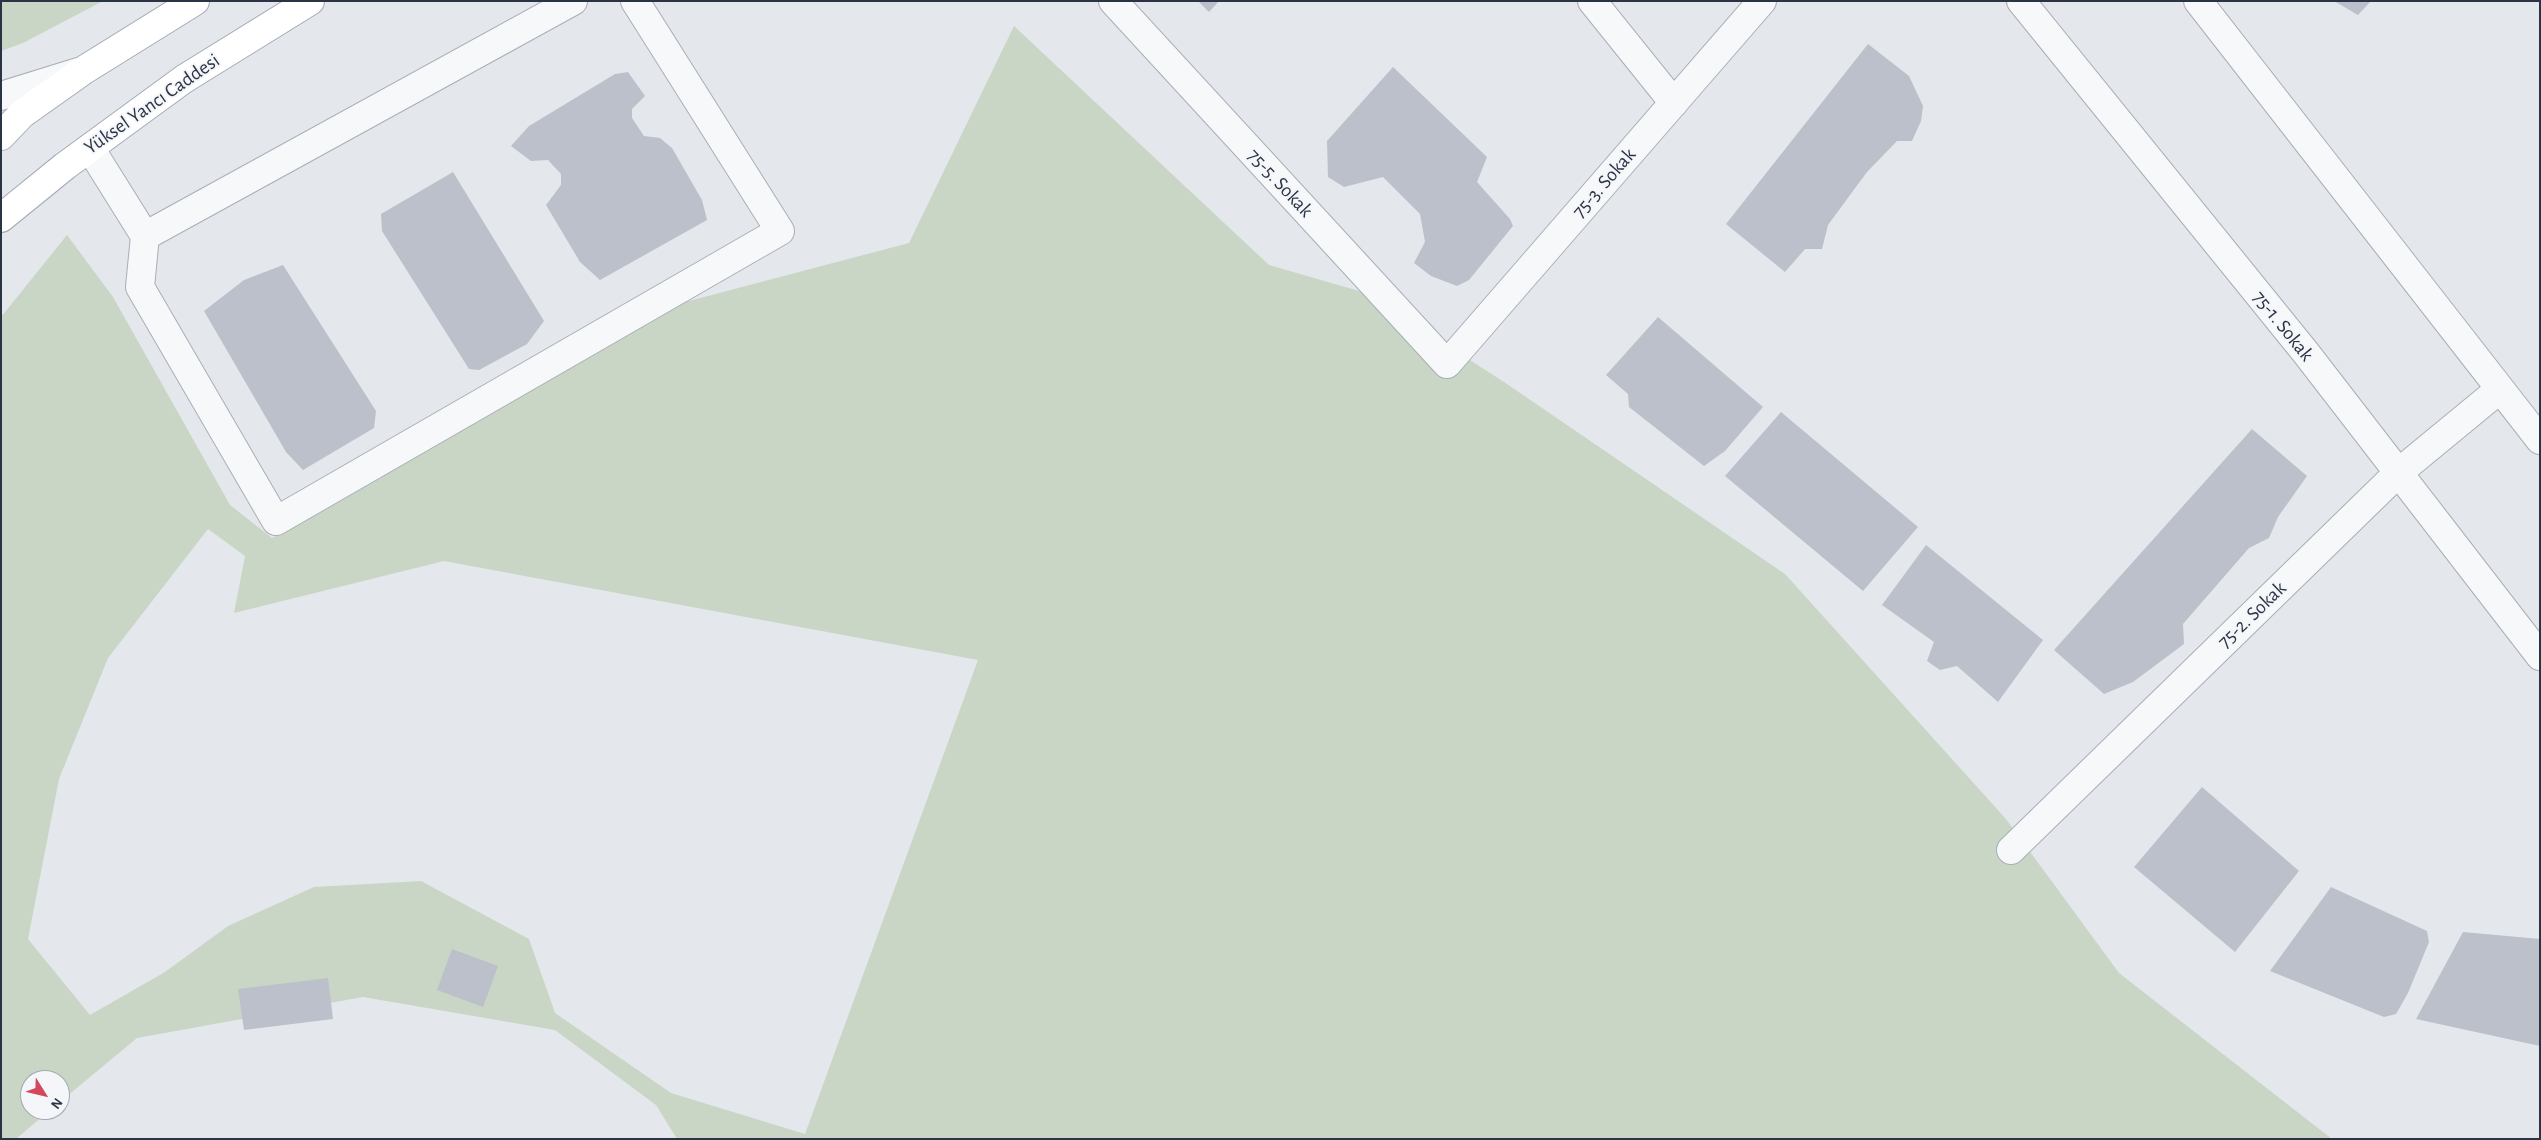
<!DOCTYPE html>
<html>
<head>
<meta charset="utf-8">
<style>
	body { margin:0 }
	#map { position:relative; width:2541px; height:1140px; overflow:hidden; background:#e4e7ec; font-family:"Alegreya Sans",sans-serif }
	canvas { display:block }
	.frame { position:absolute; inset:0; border:2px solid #2b3445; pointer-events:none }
	.north { position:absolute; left:20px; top:1070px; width:50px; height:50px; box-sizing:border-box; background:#f4f6f9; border:1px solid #a4a8b1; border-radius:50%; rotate:126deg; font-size:14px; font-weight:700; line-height:20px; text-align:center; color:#2b3445 }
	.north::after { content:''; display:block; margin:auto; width:18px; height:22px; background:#d1495b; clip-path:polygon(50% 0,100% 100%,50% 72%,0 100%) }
</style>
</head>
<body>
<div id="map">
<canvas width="2541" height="1140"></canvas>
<div class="frame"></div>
<div class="north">N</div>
</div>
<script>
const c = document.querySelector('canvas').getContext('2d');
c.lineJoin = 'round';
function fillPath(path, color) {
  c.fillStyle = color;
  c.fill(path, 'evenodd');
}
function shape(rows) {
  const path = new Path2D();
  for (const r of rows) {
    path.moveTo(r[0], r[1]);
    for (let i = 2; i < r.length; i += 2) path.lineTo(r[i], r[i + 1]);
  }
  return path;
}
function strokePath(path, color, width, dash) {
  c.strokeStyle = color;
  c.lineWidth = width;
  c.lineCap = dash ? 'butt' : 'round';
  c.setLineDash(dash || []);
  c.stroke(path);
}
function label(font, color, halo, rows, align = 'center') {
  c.font = font + ' "Alegreya Sans",sans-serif';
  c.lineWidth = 4;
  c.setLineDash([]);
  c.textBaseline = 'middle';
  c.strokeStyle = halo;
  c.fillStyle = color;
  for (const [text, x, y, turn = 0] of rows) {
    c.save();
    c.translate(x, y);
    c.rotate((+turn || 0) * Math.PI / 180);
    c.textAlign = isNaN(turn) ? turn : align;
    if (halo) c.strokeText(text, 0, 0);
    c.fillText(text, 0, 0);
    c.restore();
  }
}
const green = shape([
	[1,1,103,1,23,43,1,51],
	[1014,26,1269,265,1366,293,1504,382,1785,574,2006,819,2119,973,2332,1139,677,1139,656,1105,555,1030,363,997,137,1038,60,1102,60,1080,30,1080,30,1110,50,1110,16,1139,1,1139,1,317,67,235,113,297,230,505,272,538,670,306,909,243],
	[208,529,245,556,234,613,444,561,978,660,805,1134,671,1093,555,1013,529,939,421,881,314,887,228,926,165,972,90,1015,28,939,59,779,108,658]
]);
const building = shape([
	[1198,1,1219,1,1209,12],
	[2334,1,2371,1,2358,15],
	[1868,44,1909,76,1923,106,1921,121,1912,141,1897,141,1867,172,1828,225,1822,249,1805,249,1785,272,1726,224],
	[1393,67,1487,157,1477,182,1510,219,1513,226,1469,280,1457,286,1431,276,1414,263,1425,242,1420,214,1383,177,1344,187,1328,177,1327,141],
	[628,72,645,96,632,109,632,118,644,136,660,138,672,148,702,200,707,220,600,280,580,262,546,205,561,185,561,174,548,160,531,161,511,146,529,126,615,74],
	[453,172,544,321,527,344,479,370,469,369,382,231,381,214],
	[283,265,376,411,374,428,303,470,286,452,204,311,244,280],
	[1658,317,1763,407,1725,451,1704,466,1629,407,1628,394,1606,375],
	[1781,412,1918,527,1863,591,1725,476],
	[2252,429,2307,476,2278,517,2269,538,2249,548,2183,624,2184,644,2133,682,2104,694,2054,650],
	[1926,545,2043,640,1998,702,1957,666,1940,670,1927,661,1934,642,1882,605],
	[2202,787,2299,871,2235,952,2134,867],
	[2331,887,2427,931,2429,942,2408,993,2396,1014,2384,1017,2270,971],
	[2463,932,2540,939,2540,1046,2416,1019],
	[452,949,498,966,483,1007,437,990],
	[328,978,333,1019,244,1030,238,989]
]);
const minor = shape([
	[1113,1,1447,364,1762,1],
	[1592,1,1674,103],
	[2021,1,2306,353,2540,656],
	[2198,1,2540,440],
	[1,96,78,72],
	[90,148,145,236,140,287,276,521,780,231,635,1],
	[145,236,573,1],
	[2011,850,2398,473,2500,389]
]);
const major = shape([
	[1,136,22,114,84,70,195,1],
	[1,218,65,166,184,79,310,1]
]);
const streetNames = [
	["Yüksel Yancı Caddesi",152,104,-35],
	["75-5. Sokak",1280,183,47],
	["75-3. Sokak",1604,183,-49],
	["75-1. Sokak",2283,326,51],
	["75-2. Sokak",2252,615,-44]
];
fillPath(green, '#c9d6c5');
fillPath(building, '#bbc0ca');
strokePath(minor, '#a9aeb7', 30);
strokePath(major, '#a3abb8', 30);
strokePath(minor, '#f7f8fa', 28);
strokePath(major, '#fff', 28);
label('20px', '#2b3445', '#f4f6f9', streetNames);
</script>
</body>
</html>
